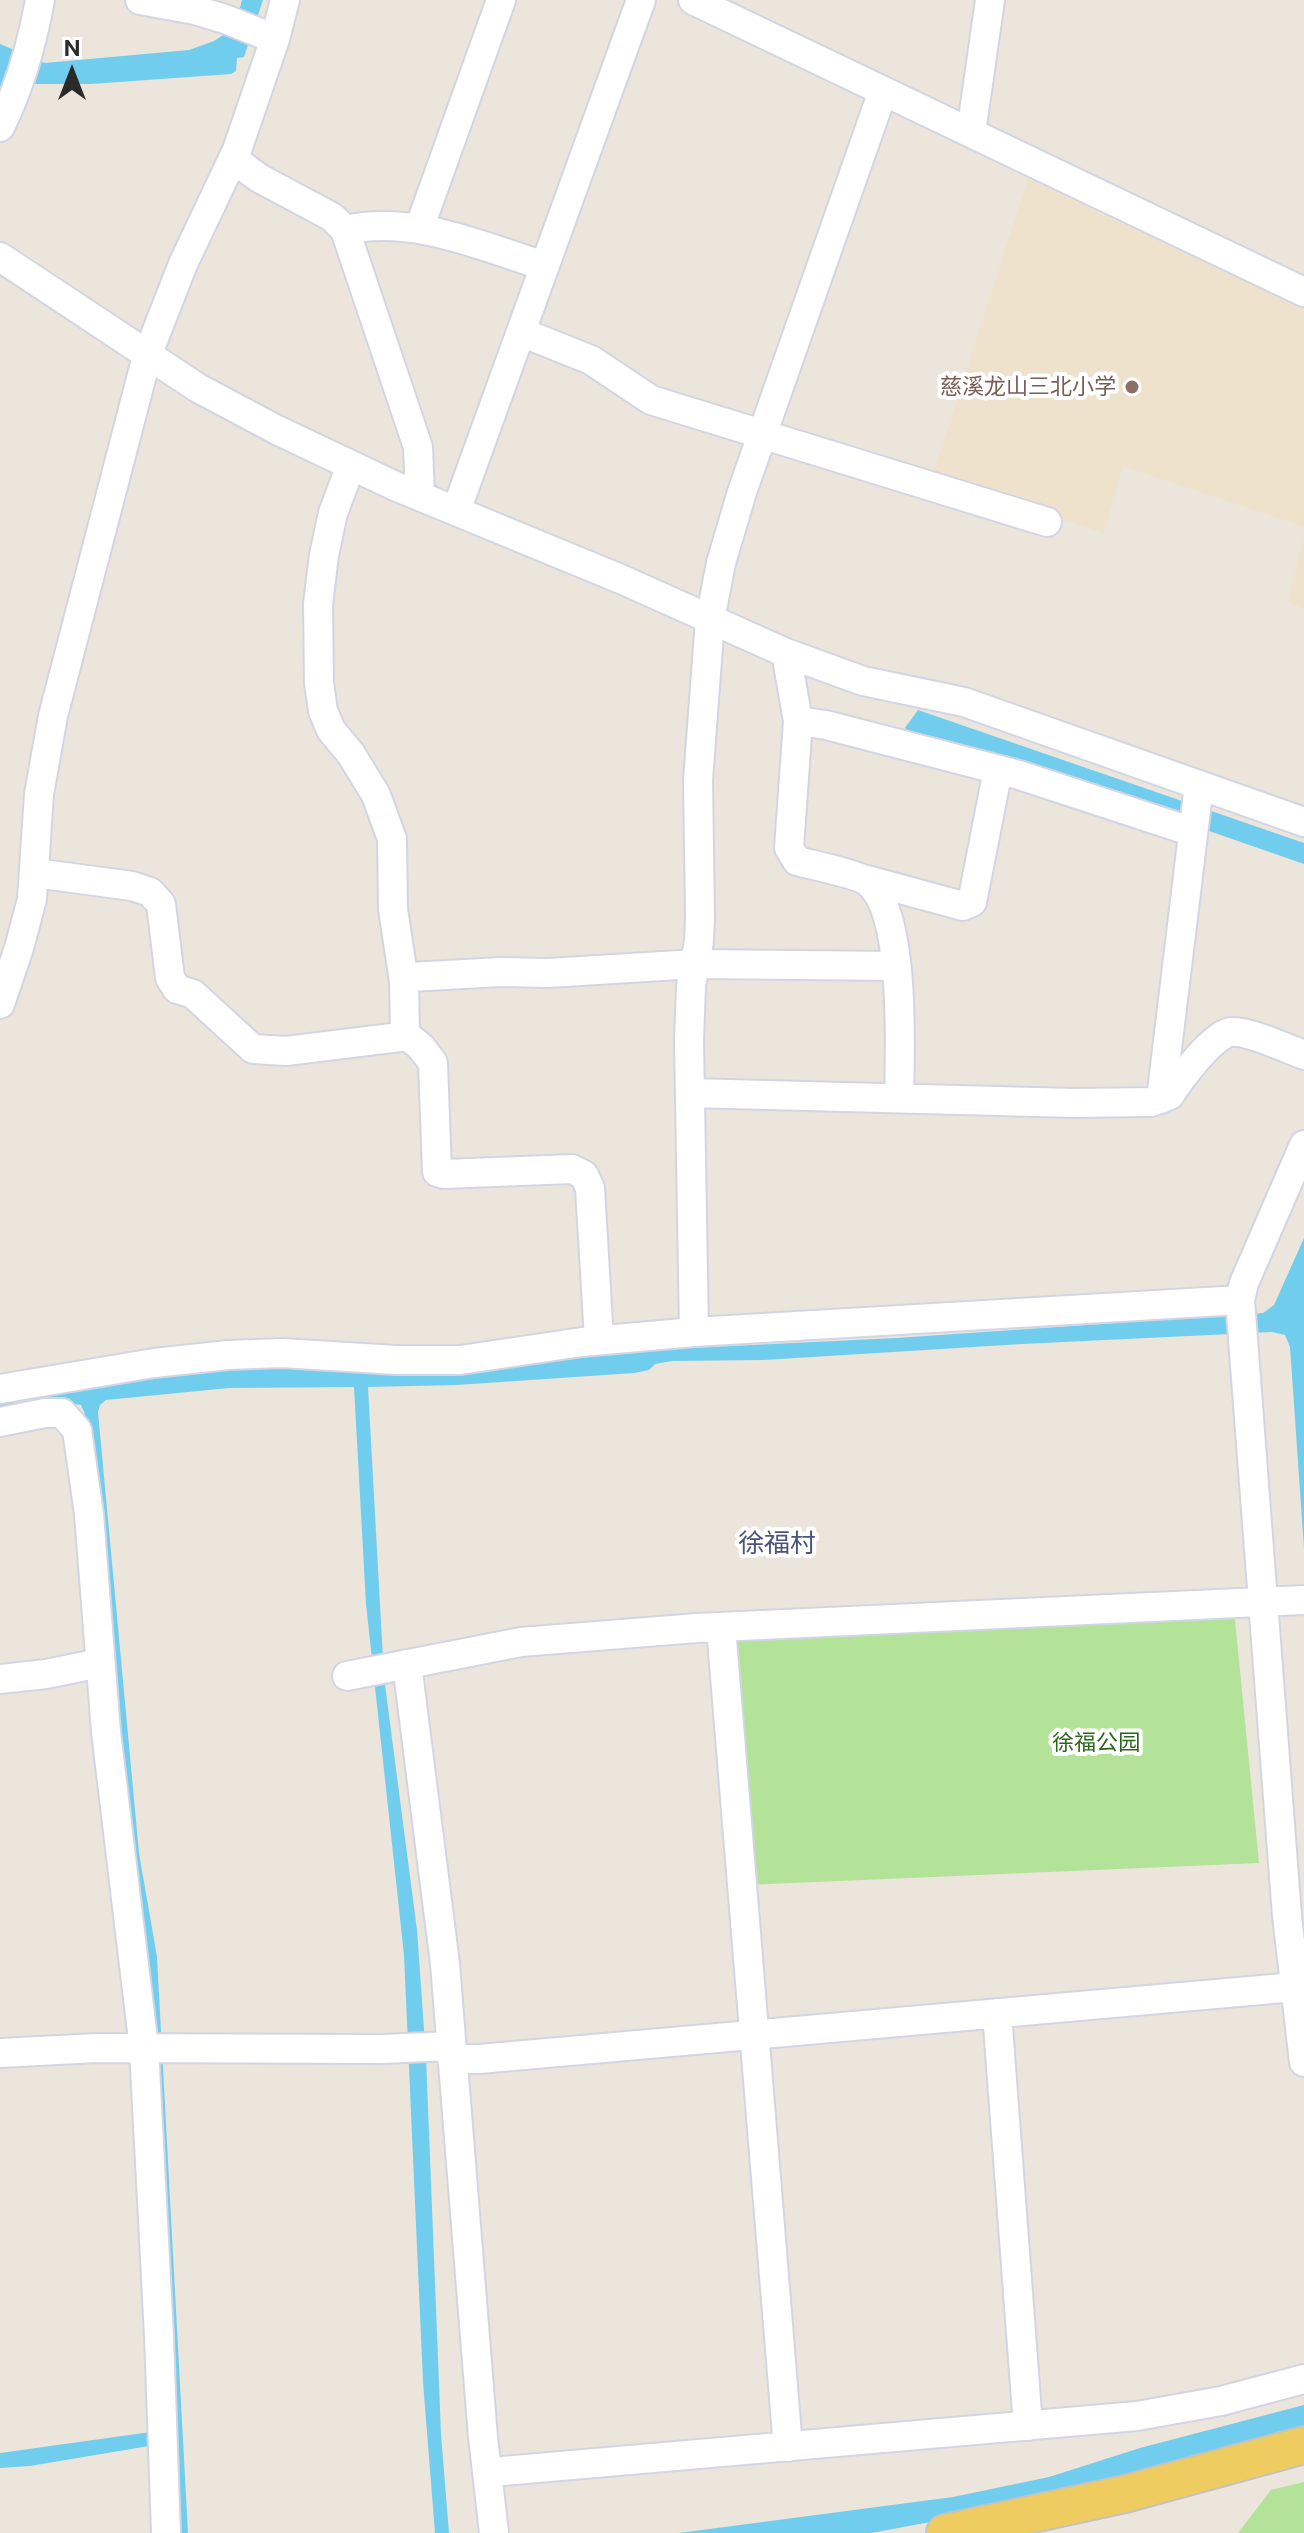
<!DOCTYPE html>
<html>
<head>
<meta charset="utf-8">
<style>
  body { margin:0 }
  #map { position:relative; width:1304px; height:2533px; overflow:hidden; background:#ece5dc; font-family:"Public Sans",sans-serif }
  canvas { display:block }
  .north { position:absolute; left:32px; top:32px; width:80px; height:80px; -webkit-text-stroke:6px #fff; paint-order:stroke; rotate:0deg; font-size:22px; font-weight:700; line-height:32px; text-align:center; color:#2a2a2a }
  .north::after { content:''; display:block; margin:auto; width:28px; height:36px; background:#2a2a2a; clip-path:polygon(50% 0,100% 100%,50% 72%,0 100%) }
</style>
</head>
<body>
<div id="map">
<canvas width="1304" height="2533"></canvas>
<div class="north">N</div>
</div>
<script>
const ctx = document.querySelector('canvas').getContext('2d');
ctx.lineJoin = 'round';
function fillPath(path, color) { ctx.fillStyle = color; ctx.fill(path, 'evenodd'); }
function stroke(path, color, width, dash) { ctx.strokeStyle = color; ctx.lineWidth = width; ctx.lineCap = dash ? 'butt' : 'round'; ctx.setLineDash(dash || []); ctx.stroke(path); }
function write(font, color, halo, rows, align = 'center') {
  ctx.font = font + ' "Public Sans","Noto Sans SC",sans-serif'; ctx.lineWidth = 8; ctx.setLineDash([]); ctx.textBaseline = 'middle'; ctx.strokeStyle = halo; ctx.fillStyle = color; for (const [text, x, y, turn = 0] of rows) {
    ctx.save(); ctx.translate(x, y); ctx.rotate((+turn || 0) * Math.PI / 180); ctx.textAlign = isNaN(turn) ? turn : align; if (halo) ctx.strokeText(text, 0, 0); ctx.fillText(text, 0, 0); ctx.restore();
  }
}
const education = new Path2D(`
  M1028,179L1304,309V527L1123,466L1104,533L933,474Z
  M1304,533V609L1288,602Z`);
const green = new Path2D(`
  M1234,1610L1259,1863L745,1885L725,1634Z
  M1304,2482V2533H1238L1271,2490Z`);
const water = new Path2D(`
  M242,0H263L244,57L237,58L236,71L231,74L91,84H26L0,111V44L45,63L189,50L214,41L228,32L239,11Z
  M918,710L1304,843V864L1117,799L909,733L905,728Z
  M1304,1238V1548L1290,1347L1285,1335L1272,1332L1022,1344L764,1360L672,1361L655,1364L649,1370L634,1373L457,1385L368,1387L384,1677L417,1930L426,2057L441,2434L449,2533H435L423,2382L404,1955L366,1604L354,1387L229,1388L106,1400L100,1405L98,1412L139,1853L157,1957L188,2533H180L161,2444L30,2466L0,2468V2453L158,2431L98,1536L85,1414L81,1405L62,1402L0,1414V1401L42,1392L216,1368L291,1365H504L670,1349L896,1338L1263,1313L1274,1305Z
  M1304,2405V2427L974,2514L871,2533H679L953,2497L1049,2477L1140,2448Z`);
const minor = new Path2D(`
  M140,0L195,10L225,19L275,39
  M693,0L1304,292
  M0,127C20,87 32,44 40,0
  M971,133L990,0
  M233,159L259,178L332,217L345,230L418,447L420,496
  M419,229L501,0
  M345,230C413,215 481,246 545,266
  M0,257L198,388L277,430L395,486L623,580L786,653L863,681L964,702L1304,822
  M521,332L591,360L651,400L1047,522
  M351,465L333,513L324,555L318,604L319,683L323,711L331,730L351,754L376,795L392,839L393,909L404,982
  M456,511L641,0
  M786,653L798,721L789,848L797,861C812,865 858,874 868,882C906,912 900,1052 899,1098
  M798,721L826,725L1019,775L1193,832
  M35,873L132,886L150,892L161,904L170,978L177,989L193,994L253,1049L286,1051L400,1037L405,1034L404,982L410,977L501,972L548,973L695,964L896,966
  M867,880L963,906L972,902L998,770
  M0,1004L19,948L32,899L39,794L53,716L147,356L183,264L237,150L275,39L285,0
  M405,1034L421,1047L433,1063L437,1172L444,1174L572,1169L584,1175L590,1188L599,1340
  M690,1093L1074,1103L1151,1102L1170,1095C1179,1080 1214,1033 1231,1032C1247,1030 1288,1049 1304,1055
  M1161,1099L1199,785
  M1304,1145L1244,1283L1240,1300L1287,1916L1304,2062
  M694,1332L689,1041L691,986L699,941L700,916L698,780L710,620L721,563L742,492L883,91
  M0,1389L154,1363L228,1355L282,1353L396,1360H460L582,1342L694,1332L1240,1300
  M0,1422L45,1413H62L77,1430L89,1514L106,1732L144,2048L159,2336L166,2533
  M721,1627L788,2447
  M407,1664L445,1964L483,2437L494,2533
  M347,1676L521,1642L697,1628L1304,1600
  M0,1679L46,1674L100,1663
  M997,2013L1028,2426
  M0,2053L97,2048L383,2049L451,2046
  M452,2059H479L1295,1987
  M503,2471L1137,2416L1221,2401L1304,2379`);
const major = new Path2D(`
  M945,2533L1125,2494L1304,2445`);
const markers = [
  [1132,387,8,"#8d6e63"]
];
const educationNames = [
  ["慈溪龙山三北小学",1116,387]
];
const parkNames = [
  ["徐福公园",1096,1743]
];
const quarterNames = [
  ["徐福村",777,1544]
];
fillPath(education, '#eee2cc');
fillPath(green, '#b3e299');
fillPath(water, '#71cded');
stroke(minor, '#d2d5e3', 32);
stroke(major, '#c3c3c3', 40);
stroke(minor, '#fff', 28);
stroke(major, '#efcc5f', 36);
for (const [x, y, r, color] of markers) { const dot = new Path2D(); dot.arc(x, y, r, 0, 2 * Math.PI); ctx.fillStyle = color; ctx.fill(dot); stroke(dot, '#fff', 3); }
write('22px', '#785e54', '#fff', educationNames, 'right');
write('22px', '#2b671b', '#fff', parkNames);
write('26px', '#4b547a', '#fff', quarterNames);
</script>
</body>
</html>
